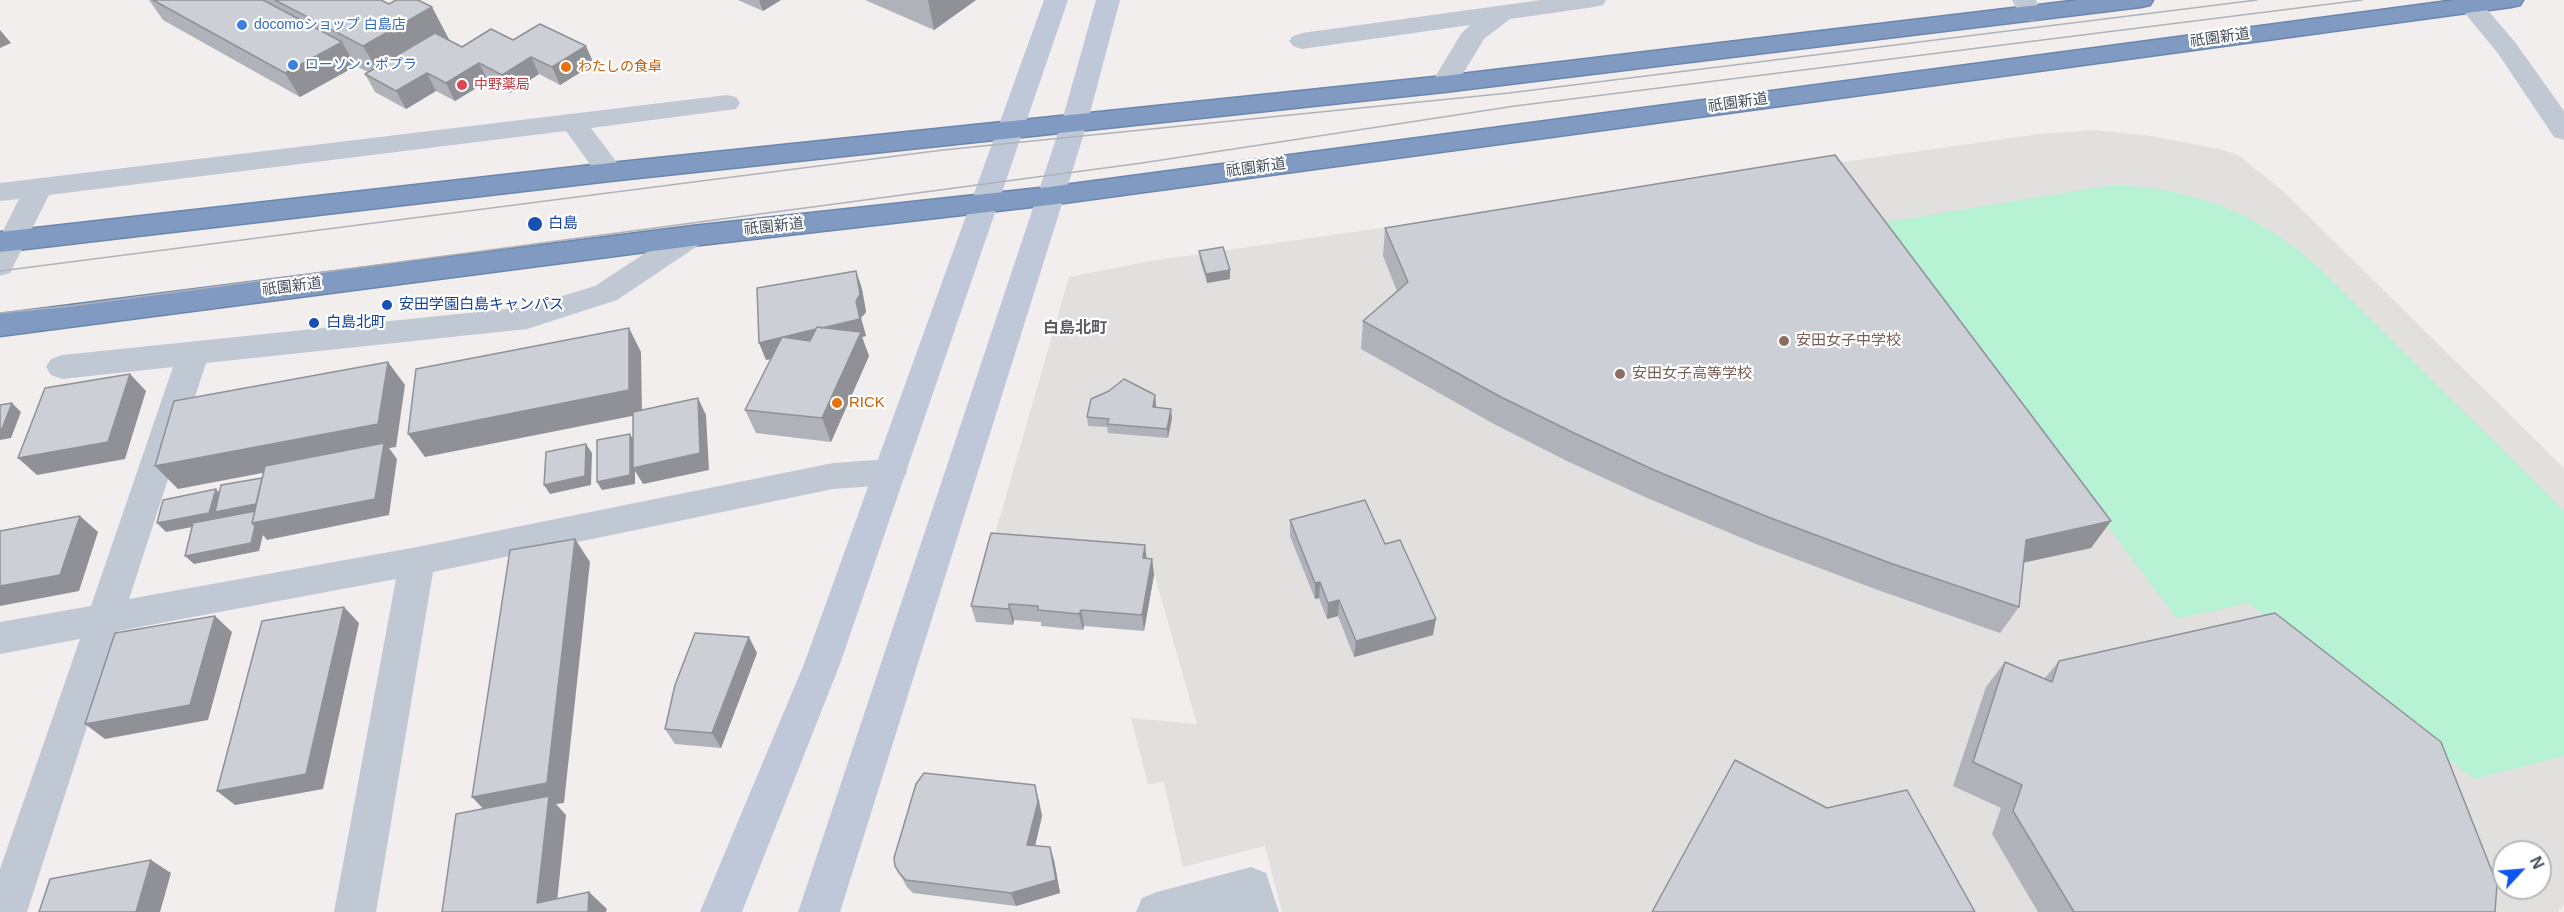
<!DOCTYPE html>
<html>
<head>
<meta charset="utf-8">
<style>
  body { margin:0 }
  #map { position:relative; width:2564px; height:912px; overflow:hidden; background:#f1eeed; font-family:Arial,sans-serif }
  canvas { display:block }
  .north { position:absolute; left:2492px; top:840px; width:60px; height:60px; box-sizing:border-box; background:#fff; border:2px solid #b4b9be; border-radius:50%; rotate:64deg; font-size:16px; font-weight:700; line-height:24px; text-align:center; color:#444f5d }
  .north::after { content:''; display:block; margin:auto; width:21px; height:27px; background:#0b57ed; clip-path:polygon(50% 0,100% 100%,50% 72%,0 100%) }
</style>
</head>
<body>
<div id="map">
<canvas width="2564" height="912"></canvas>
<div class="north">N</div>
</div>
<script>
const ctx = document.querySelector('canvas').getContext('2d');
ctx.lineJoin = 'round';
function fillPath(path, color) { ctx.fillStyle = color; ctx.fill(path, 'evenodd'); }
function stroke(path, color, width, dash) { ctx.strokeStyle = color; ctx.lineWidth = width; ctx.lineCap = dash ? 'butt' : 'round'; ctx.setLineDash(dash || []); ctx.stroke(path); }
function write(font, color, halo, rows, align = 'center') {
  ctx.font = font + ' Arial,"Noto Sans JP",sans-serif'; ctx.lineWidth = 4.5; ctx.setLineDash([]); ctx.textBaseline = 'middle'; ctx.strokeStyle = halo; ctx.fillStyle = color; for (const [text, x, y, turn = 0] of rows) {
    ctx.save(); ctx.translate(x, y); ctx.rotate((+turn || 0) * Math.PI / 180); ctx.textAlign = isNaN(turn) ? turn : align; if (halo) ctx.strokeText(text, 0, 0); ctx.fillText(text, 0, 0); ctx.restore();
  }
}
const education = new Path2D(`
  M2095,130L2151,136L2219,149L2238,155L2284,192L2564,468V904L2558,912H1282L1265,846L1183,867L1164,782L1148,784L1131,718L1197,724L1150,559L991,548L1069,277L1150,261L2039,134ZM2504,852H2540V888H2504Z`);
const green = new Path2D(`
  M2113,185C2194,188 2255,212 2316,265L2564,511V756L2474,779L2248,603L2177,619L1880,223Z`);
const street = new Path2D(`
  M1541,0H1606L1603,5L1594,7L1510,19L1484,39L1453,90L1444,92L1435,90L1431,84L1461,34L1470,25L1302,49L1293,46L1289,41L1293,36L1302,33Z
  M2012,0H2036L2043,14L2040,19L2031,21L2022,19Z
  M2461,0H2479L2515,42L2564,111V140L2554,137L2497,52L2458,5Z
  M727,95L736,97L740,103L736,109L591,128L624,172L620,178L610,181L600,178L566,131L49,195L10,273L0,276V237L19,199L0,201V183Z
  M692,226L702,229L706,236L702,243L617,300L527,329L206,363L129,599L417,547L833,463L890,459L902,463L907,472L902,481L890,485L833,489L433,572L376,912H334L396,579L118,631L27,912H0V869L80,639L0,654V622L91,606L173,367L62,379L51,375L46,367L51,359L62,355L526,307L595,286L682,229Z
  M1251,867L1266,873L1279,912H1136L1142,898L1157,892Z`);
const secondary = new Path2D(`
  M1044,0H1068L840,664L742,912H700L804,664Z
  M1096,0H1120L1087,124L840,912H798L1061,124Z`);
const highway = new Path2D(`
  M2080,0H2153L2150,5L2141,7L1444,92L610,181L0,252V232L610,163L1444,76Z
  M2456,0H2523L2520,5L2511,7L1049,205L692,246L0,336V314L692,226L1049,187Z`);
const tram = new Path2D(`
  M0,271L943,150L1509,93L2257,0
  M0,313L70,306L1142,163L1515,106L2362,0`);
const wall = new Path2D(`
  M149,0H381L450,41L462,47L513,40L594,64L560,85L539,74L510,93L488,81L455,101L436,91L406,109L375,92L365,74L368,72L356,66L300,97L163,20Z
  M738,0H781L763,11Z
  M865,0H976L934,30Z
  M1385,228L2111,521L2091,548L2023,563L2019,607L2000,633L1875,589L1756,544L1645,497L1567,461L1494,424L1361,349L1363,321L1397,291L1383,256Z
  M1199,251L1230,279L1207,283L1200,260Z
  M856,271L862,289L866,312L861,318L866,336L862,337L869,356L831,442L756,433L745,410L771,359L766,360Z
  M1155,395L1156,407L1172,418L1168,438L1108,433L1107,427L1088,426L1087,417Z
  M1290,520L1385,544L1433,635L1354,657L1338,616L1327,619L1319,598L1315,599L1290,536Z
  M1147,558L1152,559L1154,575L1144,631L1084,626L1083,630L1041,626V622L1014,620L1013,625L976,622L971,606Z
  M757,653L721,748L675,744L665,729Z
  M2059,661L2495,912H2038L1992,834L2001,808L1953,786L1986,687L2005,662L2044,679Z
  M1039,799L1042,816L1035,846L1054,860L1060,893L1016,906L913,893L907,887L895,866Z`);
const shadedWall = new Path2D(`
  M759,0H781L763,11Z
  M928,0H976L934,30Z
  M432,7L450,41L383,80L363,46Z
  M0,30L11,43L0,48Z
  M342,42L356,66L300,97L285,73Z
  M586,46L594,64L560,85L552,67Z
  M531,57L539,74L510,93L502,75Z
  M479,63L488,81L455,101L446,83Z
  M427,73L436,91L406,109L396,91Z
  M1230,270V279L1207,283L1206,274Z
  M856,271L862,289L866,312L861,318L866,336L862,337L869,356L831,442L822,418L858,338L766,360L759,343L856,301Z
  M629,328L641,352L642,414L425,457L408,434Z
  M388,362L405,385L396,447L389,448L397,459L389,515L267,540L263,535L259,551L194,564L185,556L224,521L219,517L218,522L166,532L157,523L216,489L224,498L383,450L178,489L155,466Z
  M130,374L146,391L125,459L37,475L18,458Z
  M1155,395L1156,404L1154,416L1153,407Z
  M698,398L706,415L709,470L643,484L635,471V484L602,490L597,482L630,434L635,443Z
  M12,403L21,412L11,438L0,440V429Z
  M1171,409L1172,418L1168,438L1167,429Z
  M586,444L592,453L591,485L550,494L544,485Z
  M80,516L98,532L79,591L0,606V586Z
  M2111,521L2091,548L2007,566L2026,540Z
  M575,539L590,562L564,803L556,804L566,815L556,912L537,903L491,817L472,797Z
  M1145,545L1147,561L1143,558Z
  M1152,559L1154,575L1144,631L1142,615Z
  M1320,582L1319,598L1315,599V583Z
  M1339,600L1338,616L1327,619L1328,603Z
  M1009,604L1014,620L1013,625L1009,609Z
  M344,607L359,623L323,789L235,805L217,791Z
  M1081,610L1084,626L1083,630L1079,614Z
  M215,616L232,632L208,720L105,739L85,724Z
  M1436,619L1433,635L1354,657L1356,641Z
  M749,637L757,653L721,748L712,733Z
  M1035,785L1042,816L1032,859L1027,845Z
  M1050,847L1054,860L1060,893L1016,906L1011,893Z
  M151,860L171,873L160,912H136Z
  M589,892L607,909L606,912H588Z`);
const building = new Path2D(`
  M153,0H263L342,42L285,73Z
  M275,0H381L389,4L396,0H418L432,7L363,46Z
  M540,24L586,46L552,67L531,57L502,75L479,63L446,83L427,73L396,91L365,74L435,33L462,47L491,29L513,40Z
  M1835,155L2111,521L2026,540L2019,607L1890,563L1768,517L1654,470L1574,433L1499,396L1363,321L1408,282L1385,228Z
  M1223,247L1230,270L1206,274L1199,251Z
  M856,271L860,294L856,301L860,319L822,328L817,327L816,329L759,343L757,288Z
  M817,327L861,332L822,418L745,410L782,337L810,341Z
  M629,328V390L408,434L416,369Z
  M388,362L378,424L155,466L174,401Z
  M130,374L108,442L18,458L45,388Z
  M1124,379L1155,395L1153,407L1171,409L1167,429L1107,424L1109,419L1087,417L1091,399L1109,391Z
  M698,398L700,453L633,468V412Z
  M12,403L2,429H0V405Z
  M630,434V475L597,482V440Z
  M384,443L375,499L252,523L265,466Z
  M586,444L585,476L544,485L546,452Z
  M262,478L256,504L215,512L221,485Z
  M216,489L209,513L157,523L163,500Z
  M1365,500L1385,544L1400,540L1436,619L1356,641L1339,600L1328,603L1320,582L1315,583L1290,520Z
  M255,511L252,523L255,526L251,543L185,556L193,523Z
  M80,516L60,575L0,586V531Z
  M991,533L1145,545L1143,558L1152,559L1142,615L1081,610L1079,614L1038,610V606L1009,604V609L971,606Z
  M575,539L547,783L472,797L510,550Z
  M344,607L306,774L217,791L262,621Z
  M2275,613L2441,742L2497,884L2495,912H2074L2013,811L2022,785L1973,762L2005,662L2052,682L2059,661Z
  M215,616L190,705L85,724L115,633Z
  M695,633L749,637L712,733L665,729L675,685Z
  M1735,760L1827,808L1907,790L1975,912H1652Z
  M924,773L1035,785L1038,802L1027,845L1050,847L1056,880L1011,893L906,880L900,874L895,866L894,858L916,784Z
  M549,796L537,903L589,892L588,912H442L456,814Z
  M151,860L136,912H39L50,879Z`);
const markers = [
  [242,25,6,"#3f7fe0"],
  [293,65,6,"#3f7fe0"],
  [566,67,6,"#e8710a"],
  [462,85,6,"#e0444e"],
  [535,224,8,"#1a4fb4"],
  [387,305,6,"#1a4fb4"],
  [314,323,6,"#1a4fb4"],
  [1784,341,6,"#8d6e63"],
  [1620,374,6,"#8d6e63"],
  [837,403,6,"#e8710a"]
];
const farShopnames = [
  ["docomoショップ 白島店",254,25],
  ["ローソン・ポプラ",305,65]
];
const farFoodnames = [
  ["わたしの食卓",578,67]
];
const farHealthnames = [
  ["中野薬局",474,85]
];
const streetNames = [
  ["祇園新道",2220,38,-8],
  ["祇園新道",1738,103,-8],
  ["祇園新道",1256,168,-8],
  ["祇園新道",774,227,-6],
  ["祇園新道",292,287,-7]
];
const transitNames = [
  ["白島",548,224],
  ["安田学園白島キャンパス",399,305],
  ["白島北町",326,323]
];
const educationNames = [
  ["安田女子中学校",1796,341],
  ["安田女子高等学校",1632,374]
];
const foodNames = [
  ["RICK",849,403]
];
const neighbourhoodNames = [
  ["白島北町",1075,329]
];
fillPath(education, '#e2dfdf');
fillPath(green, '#b8f2d4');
stroke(highway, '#6c85ad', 3);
fillPath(street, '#c0c8d4');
fillPath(secondary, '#bfc8d8');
fillPath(highway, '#819ac1');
stroke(tram, '#afb2b9', 1.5);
fillPath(wall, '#afb2b8');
fillPath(shadedWall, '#8f9196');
fillPath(building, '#cccfd6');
stroke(building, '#8f9196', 1.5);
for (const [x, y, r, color] of markers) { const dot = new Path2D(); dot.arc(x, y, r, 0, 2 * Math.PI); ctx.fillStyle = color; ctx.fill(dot); stroke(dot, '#fff', 2); }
write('14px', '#366cbe', '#fff', farShopnames, 'left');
write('14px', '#c56008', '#fff', farFoodnames, 'left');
write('14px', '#be3a42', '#fff', farHealthnames, 'left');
write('15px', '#444f5d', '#fff', streetNames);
write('15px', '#164399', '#fff', transitNames, 'left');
write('15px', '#785e54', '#fff', educationNames, 'left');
write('15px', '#c56008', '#fff', foodNames, 'left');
write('bold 16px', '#5a5d63', '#fff', neighbourhoodNames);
</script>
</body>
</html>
